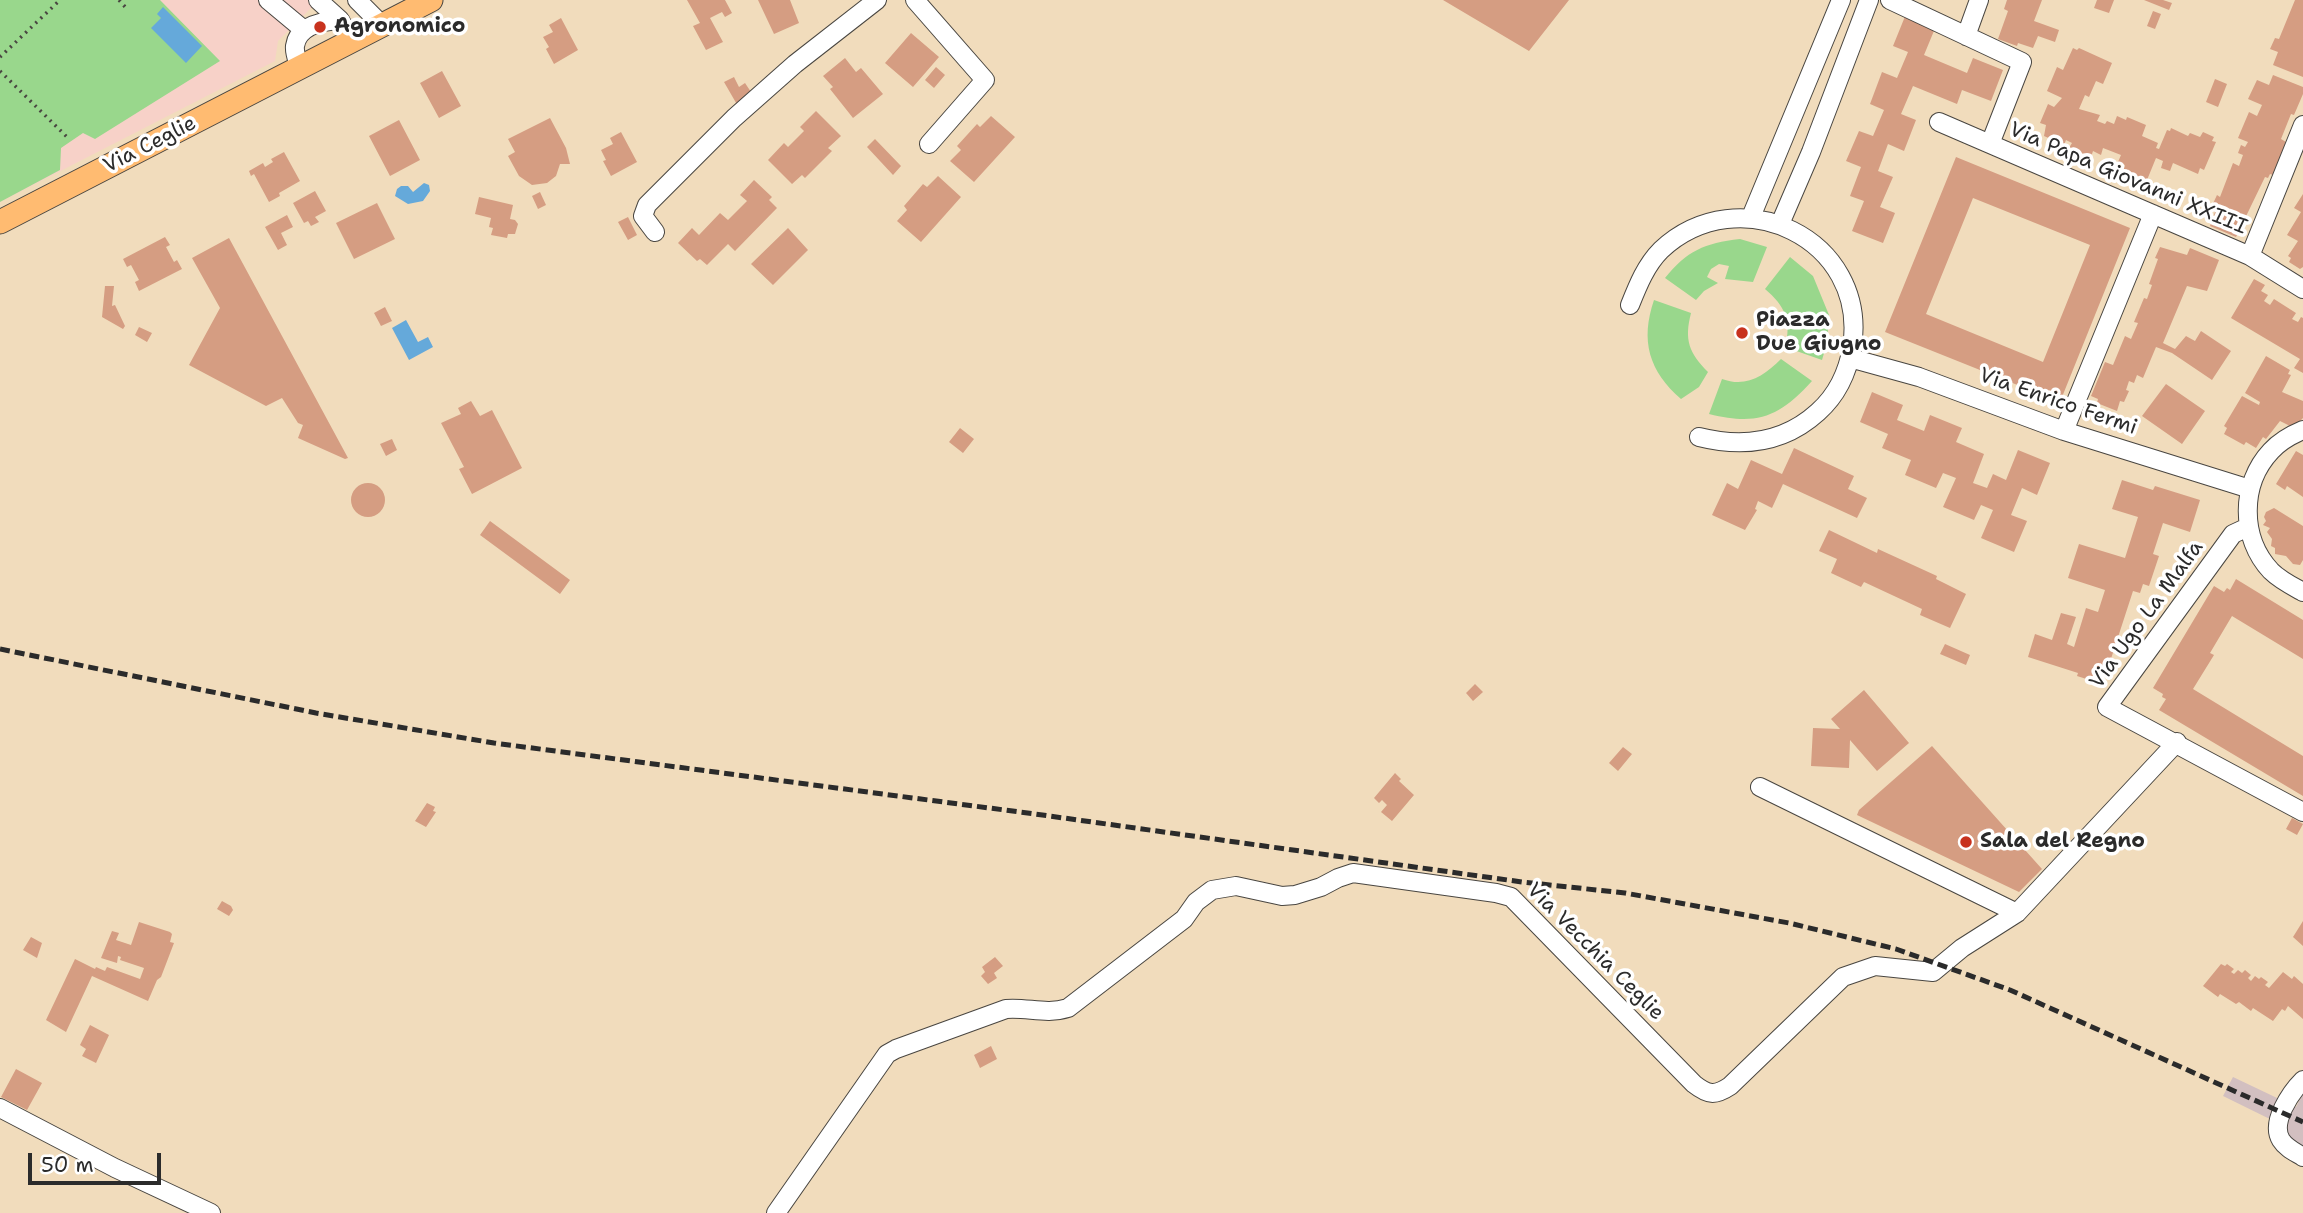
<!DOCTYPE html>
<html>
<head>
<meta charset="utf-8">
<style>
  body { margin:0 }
  #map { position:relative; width:2303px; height:1213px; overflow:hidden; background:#f1dcbc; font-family:"Shantell Sans",sans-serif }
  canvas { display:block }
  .scale { position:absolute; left:28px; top:1153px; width:133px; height:32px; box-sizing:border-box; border:4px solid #2b2b2b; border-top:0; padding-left:9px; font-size:21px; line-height:24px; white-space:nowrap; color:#2b2b2b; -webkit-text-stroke:5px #fff; paint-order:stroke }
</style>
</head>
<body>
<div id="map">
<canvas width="2303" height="1213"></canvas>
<div class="scale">50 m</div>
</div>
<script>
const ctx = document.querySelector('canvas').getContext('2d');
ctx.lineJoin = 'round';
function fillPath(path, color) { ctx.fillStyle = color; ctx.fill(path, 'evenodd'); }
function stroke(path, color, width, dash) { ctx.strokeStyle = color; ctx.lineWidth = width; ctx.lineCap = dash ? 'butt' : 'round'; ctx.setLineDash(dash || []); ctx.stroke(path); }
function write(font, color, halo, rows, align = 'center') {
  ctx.font = font + ' "Shantell Sans",sans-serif'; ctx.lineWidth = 7; ctx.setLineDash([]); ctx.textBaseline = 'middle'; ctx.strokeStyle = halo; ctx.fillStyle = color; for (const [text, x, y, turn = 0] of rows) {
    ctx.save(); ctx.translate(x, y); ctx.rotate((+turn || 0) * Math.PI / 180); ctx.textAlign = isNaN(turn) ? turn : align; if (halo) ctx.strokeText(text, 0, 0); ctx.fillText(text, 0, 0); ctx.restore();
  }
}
const built = new Path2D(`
  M0,0H319L278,41L275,61L0,202Z`);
const industrial = new Path2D(`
  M2233,1077L2296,1107L2303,1093V1150L2287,1139L2284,1126L2223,1096Z`);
const green = new Path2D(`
  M0,0H160L220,61L95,139L83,133L61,148L60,170L0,202Z
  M1740,239L1767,247L1753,282L1725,279L1729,266L1719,264L1711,269L1707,277L1718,283L1704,291L1696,300L1665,278C1687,251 1704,243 1740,239Z
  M1790,257L1813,276L1829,315L1827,343L1822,360L1785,347C1792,321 1785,306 1765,289Z
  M1654,300L1691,313C1684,340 1689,353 1708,372L1699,387L1681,399C1649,371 1640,341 1654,300Z
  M1781,359L1812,381C1779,417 1758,426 1709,414L1722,379C1746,388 1764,376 1781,359Z`);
const water = new Path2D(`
  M163,7L202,46L186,63L151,28L161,18L157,14Z
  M424,183L429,185L430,191L423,201L408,204L395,196L397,189L401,186H408L413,192Z
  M406,320L418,342L428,337L433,347L409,360L392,328Z`);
const building = new Path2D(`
  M687,0H725L732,13L725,17L722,12L710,18L723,42L706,50L693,26L700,23Z
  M758,0H790L799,23L774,34Z
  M1443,0H1569L1529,51Z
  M2007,0H2042L2034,21L2059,30L2055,42L2038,36L2033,48L2018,43L2017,46L1998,39L2008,11L2004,9Z
  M2097,0H2114L2109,13L2094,8Z
  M2144,0H2163L2172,3L2169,10Z
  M2295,0H2303V77L2273,65L2278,52L2270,49L2275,38L2279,39Z
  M2153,11L2161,14L2155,29L2147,26Z
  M1906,14L1936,26L1924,55L1967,73L1973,58L2003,70L1991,101L1962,90L1957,104L1913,86L1901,114L1916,120L1904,151L1888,144L1878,171L1893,177L1880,207L1895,213L1883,243L1852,231L1864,201L1850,196L1861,167L1846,161L1859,131L1873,136L1884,110L1870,104L1882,72L1897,78L1908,52L1893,46Z
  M561,18L578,50L554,64L546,49L549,47L543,37L553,32L549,25Z
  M911,33L939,57L913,87L885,63Z
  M2073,48L2077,50L2079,48L2112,63L2103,84L2096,81L2089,97L2085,95L2079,109L2100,115L2097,121L2105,124L2107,121L2114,124L2117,116L2126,120L2127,117L2146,125L2142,136L2158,143L2156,148L2159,149L2167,130L2170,131L2171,128L2188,136L2190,133L2200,137L2203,132L2214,137L2212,141L2216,142L2204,170L2200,168L2198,174L2173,163L2170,171L2161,168L2163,161L2156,158L2147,180L2123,170L2125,165L2118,162L2121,155L2103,148L2101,155L2093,151L2091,157L2069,148L2072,143L2066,140L2064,145L2044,136L2046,125L2040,123L2048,104L2054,107L2062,98L2047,91L2057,67L2063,70Z
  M845,58L856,72L861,68L883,94L853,118L830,89L833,87L823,76Z
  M936,67L945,75L934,88L925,80Z
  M442,71L461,106L439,118L420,83Z
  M2273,75L2303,87V94L2294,115L2291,114L2281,139L2286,142L2273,175L2270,174L2268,178L2265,177L2236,237L2210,226L2215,212L2210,210L2217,195L2220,197L2233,163L2239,166L2243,155L2238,153L2241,145L2245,147L2248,142L2238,138L2249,112L2257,116L2262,105L2248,99L2257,80L2269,85Z
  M734,77L739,87L745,83L753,95L739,108L724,82Z
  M2215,79L2227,84L2218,107L2206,102Z
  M816,111L841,136L828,148L832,151L805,178L802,175L792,184L768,160L784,143L788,147L804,131L800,127Z
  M991,116L1015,137L974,182L950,161L961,150L957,146L977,124L980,127Z
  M550,118L566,148L570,164H560L556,176L547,183L532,185L519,176L508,156L515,152L508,139Z
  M399,120L420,160L390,176L369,136Z
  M621,132L637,162L611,176L603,161L606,160L601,150L613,144L610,138Z
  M875,139L901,166L893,175L867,147Z
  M284,152L300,181L279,193L280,196L269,202L254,174L251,176L249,171L263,163L265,167L273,162L271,159Z
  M1956,157L2130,228L2060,402L1885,332ZM1973,198L2090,245L2043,362L1926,314Z
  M938,176L961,197L921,242L897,221L907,210L904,206L923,184L927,187Z
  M754,180L772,197L769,200L777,208L735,251L728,244L707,265L700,259L697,261L678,243L692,228L699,235L720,213L728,220L747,201L740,195Z
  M315,191L326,211L315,217L319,222L311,226L308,221L304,223L293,203Z
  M540,192L546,205L538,209L532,196Z
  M2303,194V267L2300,269L2289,262L2291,258L2288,256L2298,241L2287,235L2301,212L2294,208Z
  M479,197L513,205L510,219L515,220L518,224L515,234H508L507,238L491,235L493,228L489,227L491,218L475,214Z
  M377,203L395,239L354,259L336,223Z
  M287,215L293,227L281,233L287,245L278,250L265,227Z
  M628,217L637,235L628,240L618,222Z
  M788,228L808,250L773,285L751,264Z
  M165,237L170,245L166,247L174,262L177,260L182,269L139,291L135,282L139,280L131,265L127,267L123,259Z
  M229,238L348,458L345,459L298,438L303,425L298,423L282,398L266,406L189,365L220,308L192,258Z
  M2160,247L2187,255L2190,248L2219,260L2207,291L2187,286L2163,343L2175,349L2186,336L2195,341L2201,331L2231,351L2212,380L2172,353L2156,347L2143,378L2137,375L2134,383L2129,381L2126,390L2129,391L2124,402L2120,401L2117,411L2097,403L2098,399L2091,396L2105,362L2113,365L2125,336L2131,339L2138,323L2134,322L2144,298L2147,299L2152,285L2149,284L2158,259L2155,258Z
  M2254,279L2265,285L2261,291L2268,295L2264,301L2270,305L2274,299L2296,313L2292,319L2298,322L2301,317L2303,318V373L2294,368L2300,359L2231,318Z
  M105,286H114L112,306L115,305L125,326L123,329L102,317Z
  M385,307L392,321L381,326L374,313Z
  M139,327L152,333L147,342L135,335Z
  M2266,356L2290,370L2288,374L2291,375L2282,392L2303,401V418L2297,424L2290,426L2280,421L2266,439L2263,437L2256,448L2246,442L2244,445L2224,434L2227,428L2224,426L2242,396L2259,405L2260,402L2245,393Z
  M2166,384L2205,411L2182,444L2142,416Z
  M1872,392L1903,405L1897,420L1924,431L1930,415L1962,428L1956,442L1984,454L1973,483L1987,488L1993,474L2006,480L2018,450L2050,463L2037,495L2022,488L2011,515L2027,521L2014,552L1981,538L1993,510L1981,505L1974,520L1943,507L1956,478L1943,473L1936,488L1905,475L1911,460L1882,448L1888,434L1860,422Z
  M471,401L480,416L492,410L522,468L472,494L459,469L464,467L441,423L461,414L458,408Z
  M960,428L974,439L963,453L949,442Z
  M392,439L397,450L386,456L380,444Z
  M1794,448L1854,476L1848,489L1867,498L1857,518L1783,484L1772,508L1758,501L1755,509L1757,510L1745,530L1712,515L1727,483L1738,489L1751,460L1782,474Z
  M2296,451L2303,455V497L2287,486L2285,490L2276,484Z
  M2122,480L2153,490L2155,486L2200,500L2190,532L2163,523L2153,554L2159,556L2149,586L2143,584L2140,593L2133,591L2108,668L2104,666L2099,683L2077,676L2078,673L2028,657L2035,634L2052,640L2061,613L2076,617L2067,644L2074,647L2086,608L2098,612L2105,590L2068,578L2079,544L2125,558L2138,517L2112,509Z
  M351 500a17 17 0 1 1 34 0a17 17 0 1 1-34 0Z
  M2274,508L2303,526V560L2300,565L2293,564L2286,556L2275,554V548L2271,546L2272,539L2267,532L2270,528L2263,525L2266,521L2264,517L2266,512Z
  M490,521L570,580L560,594L480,535Z
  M1829,530L1877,553L1878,549L1937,576L1936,579L1966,594L1950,628L1920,615L1922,609L1864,582L1861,587L1831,573L1837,559L1819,551Z
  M2236,579L2303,620V659L2232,616L2210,653L2214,655L2193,689L2303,756V796L2159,710L2166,699L2162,697L2163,694L2153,688L2214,586L2224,592L2227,588L2230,590Z
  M1945,644L1970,655L1966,665L1940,654Z
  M1475,684L1483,692L1473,701L1466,693Z
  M1864,690L1909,743L1877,771L1850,740L1849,768L1811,766L1813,728L1840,729L1831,719Z
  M1932,746L2042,869L2019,892L1857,815L1859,810Z
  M1623,747L1632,754L1618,771L1609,763Z
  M1395,773L1401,779L1399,781L1414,795L1392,821L1381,812L1387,805L1382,800L1379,803L1374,798Z
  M427,803L435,807L433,811L436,812L426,827L415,821Z
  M2292,818L2303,824L2297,835L2286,829Z
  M222,901L231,906L233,910L229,916L217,909Z
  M2303,921V946L2293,937Z
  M139,922L170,932L172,934L170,942L174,943L161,977L157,980L148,1001L92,976L66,1032L46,1020L75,959L95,969L96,967L105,971L107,967L140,979L144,968L120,960L121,957L118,956L117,963L101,958L112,931L119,933L116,940L131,945Z
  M31,937L42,943L37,958L23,950Z
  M995,957L1003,966L994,973L997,978L988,984L981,976L985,972L982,967Z
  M2221,964L2225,966L2227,964L2234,969L2231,972L2234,974L2238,970L2242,973L2245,970L2251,975L2248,978L2251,981L2255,976L2259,979L2261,977L2268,982L2265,985L2269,988L2283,972L2292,979L2294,976L2303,984V1019L2288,1006L2285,1011L2282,1009L2273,1021L2253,1008L2251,1011L2239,1002L2236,1004L2220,994L2218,997L2203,986Z
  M90,1025L109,1035L96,1063L82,1056L86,1049L80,1045Z
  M991,1046L997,1059L980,1068L974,1055Z
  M16,1069L42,1083L27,1110L1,1097Z`);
const path = new Path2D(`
  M119,0L127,9
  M0,57L60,0
  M0,71L69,139`);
const minor = new Path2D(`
  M268,0L304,30
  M318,0L340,20
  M357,0L383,26
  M915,0L985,80L929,144
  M1890,0L2022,62L1990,144L2250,256L2303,289
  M1966,36L1979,0
  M300,69C298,62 294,53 295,46C298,25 323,21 340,20L352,42
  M1939,122L1990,144
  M1751,217L1841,0
  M1780,224L1811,152L1869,0
  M655,232L643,216L647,205L734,118L795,64L877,0
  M2250,256L2303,125
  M1630,305C1638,285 1646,265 1661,250C1739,177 1869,239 1852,347C1848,371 1837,395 1818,412C1784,443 1743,448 1699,437
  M1850,358L1919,377L2064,431L2250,489
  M2303,430C2291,435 2280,441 2271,451C2240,484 2240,538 2271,571C2280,580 2292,586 2303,592
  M2064,431L2153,214
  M2248,527L2233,534L2107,707L2303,812
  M1760,787L2017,913
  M2303,1080C2291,1092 2270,1122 2281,1140C2286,1148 2295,1152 2303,1157
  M0,1108L115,1168L211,1213
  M776,1213L887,1054L896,1049L1006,1009C1028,1007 1046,1015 1068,1008L1184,919L1196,902L1212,890L1236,886L1282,896L1295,895L1321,887L1338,878L1353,873L1496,893L1511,897L1694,1084C1708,1095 1715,1096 1730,1086L1843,977L1875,966L1933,972L1962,948L2017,913L2177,742`);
const major = new Path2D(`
  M0,222L431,0`);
const rail = new Path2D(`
  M0,649L316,713L494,743L1035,814L1522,882L1625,893L1789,923L1896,949L2010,990L2303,1122`);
const markers = [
  [320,27,7,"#c8321e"],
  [1742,333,7,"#c8321e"],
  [1966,842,7,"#c8321e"]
];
const poiNames = [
  ["Agronomico",334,27],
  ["Piazza",1756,321],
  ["Due Giugno",1756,345],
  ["Sala del Regno",1980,842]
];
const streetNames = [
  ["Via Ceglie",150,145,-27],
  ["Via Papa Giovanni XXIII",2128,179,23],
  ["Via Enrico Fermi",2058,402,19],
  ["Via Ugo La Malfa",2147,615,-54],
  ["Via Vecchia Ceglie",1595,952,45]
];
fillPath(built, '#f7d1c8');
fillPath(industrial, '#d2bfc0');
fillPath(green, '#99d78c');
fillPath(water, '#65a9da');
fillPath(building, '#d59d82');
stroke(minor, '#494641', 20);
stroke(major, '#494641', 25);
stroke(path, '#494641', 3.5, [2, 5]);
stroke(minor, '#fff', 18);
stroke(major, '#ffbb71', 23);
stroke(rail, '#2b2b2b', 5, [10, 5]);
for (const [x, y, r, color] of markers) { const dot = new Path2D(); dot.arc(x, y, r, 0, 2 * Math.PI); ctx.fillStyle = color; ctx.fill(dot); stroke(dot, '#fff', 2.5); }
write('bold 21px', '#2b2b2b', '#fff', poiNames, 'left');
write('21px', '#2b2b2b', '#fff', streetNames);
</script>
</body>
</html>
